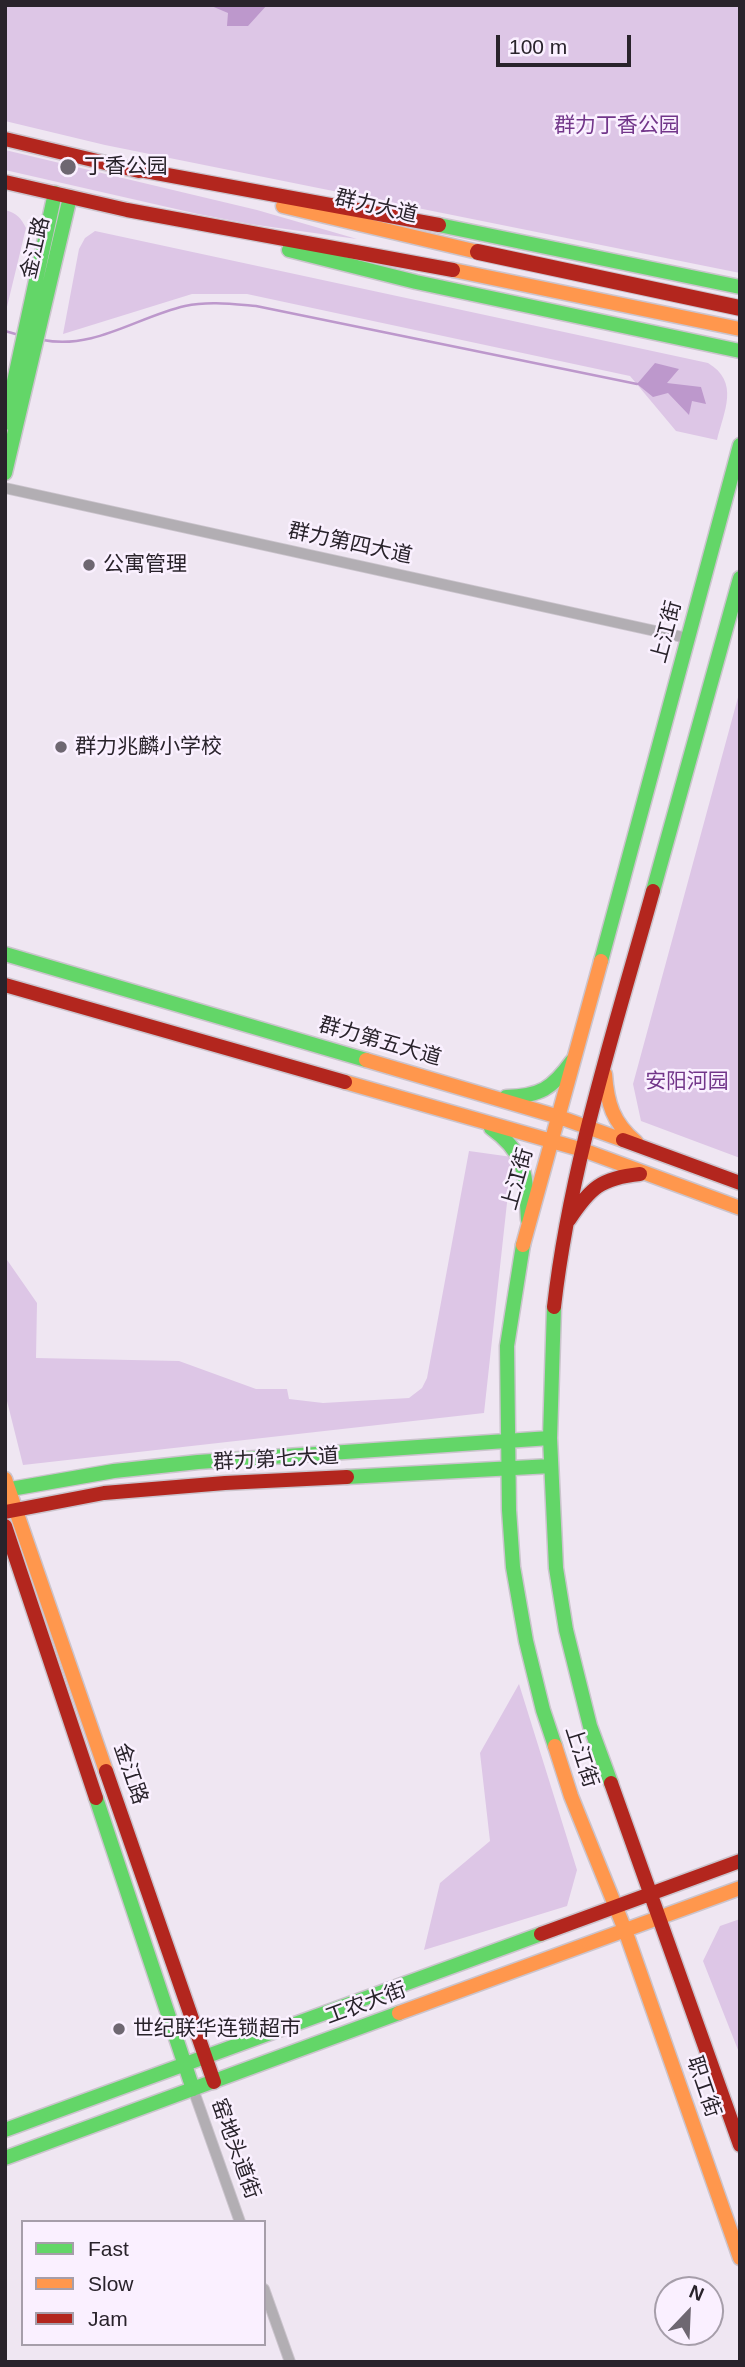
<!DOCTYPE html>
<html>
<head>
<meta charset="utf-8">
<style>
  body { margin:0 }
  #map { position:relative; width:745px; height:2367px; overflow:hidden; background:#efe6f2; font-family:Arial,sans-serif }
  canvas { display:block }
  .frame { position:absolute; inset:0; border:7px solid #29232b; pointer-events:none }
  .legend { position:absolute; left:21px; top:2220px; width:245px; height:126px; box-sizing:border-box; background:#faf0ff; border:2px solid #a69eaa; margin:0; padding:9px 12px; list-style:none; font-size:21px; color:#29232b }
  .legend li { display:flex; align-items:center; gap:14px; height:35px }
  .legend b { width:35px; border:2px solid #a69eaa }
  .north { position:absolute; left:654px; top:2276px; width:70px; height:70px; box-sizing:border-box; background:#faf0ff; border:2px solid #a69eaa; border-radius:50%; rotate:23deg; font-size:19px; font-weight:700; line-height:28px; text-align:center; color:#29232b }
  .north::after { content:''; display:block; margin:auto; width:24px; height:32px; background:#6e6771; clip-path:polygon(50% 0,100% 100%,50% 72%,0 100%) }
  .scale { position:absolute; left:496px; top:35px; width:135px; height:32px; box-sizing:border-box; border:4px solid #29232b; border-top:0; padding-left:9px; font-size:21px; line-height:24px; white-space:nowrap; color:#29232b; -webkit-text-stroke:5px #faf0ff; paint-order:stroke }
</style>
</head>
<body>
<div id="map">
<canvas width="745" height="2367"></canvas>
<div class="frame"></div>
<ul class="legend">
<li><b style="height:9px;background:#63d668"></b>Fast</li>
<li><b style="height:9px;background:#ff974d"></b>Slow</li>
<li><b style="height:9px;background:#b3261e"></b>Jam</li>
</ul>
<div class="north">N</div>
<div class="scale">100 m</div>
</div>
<script>
const ctx = document.querySelector('canvas').getContext('2d');
ctx.lineJoin = 'round';
function fillPath(path, color) { ctx.fillStyle = color; ctx.fill(path, 'evenodd'); }
function stroke(path, color, width, dash) { ctx.strokeStyle = color; ctx.lineWidth = width; ctx.lineCap = dash ? 'butt' : 'round'; ctx.setLineDash(dash || []); ctx.stroke(path); }
function write(font, color, halo, rows, align = 'center') {
  ctx.font = font + ' Arial,"Noto Sans SC",sans-serif'; ctx.lineWidth = 5; ctx.setLineDash([]); ctx.textBaseline = 'middle'; ctx.strokeStyle = halo; ctx.fillStyle = color; for (const [text, x, y, turn = 0] of rows) {
    ctx.save(); ctx.translate(x, y); ctx.rotate((+turn || 0) * Math.PI / 180); ctx.textAlign = isNaN(turn) ? turn : align; if (halo) ctx.strokeText(text, 0, 0); ctx.fillText(text, 0, 0); ctx.restore();
  }
}
const green = new Path2D(`
  M5,5H740V273L105,145L5,121Z
  M5,150L257,210L357,239L250,224L198,214L5,170Z
  M5,210C17,213 21,218 26,228L5,315Z
  M95,231L708,363C740,382 724,411 717,440L676,431L630,376L247,294H192L63,334L79,249L85,238Z
  M740,690V1158L641,1121L633,1084Z
  M469,1151L512,1157L484,1413L23,1465L5,1393V1257L37,1303L36,1358L179,1361L256,1389H287L289,1399L323,1403L409,1398L422,1388L427,1378Z
  M519,1684L577,1870L567,1906L424,1950L440,1883L490,1841L480,1753Z
  M740,1919V2055L703,1961L720,1926Z`);
const water = new Path2D(`
  M209,5H267L248,26H227L228,13Z
  M655,363L679,369L667,383L701,387L706,404L692,401L689,415L668,393L653,397L637,384Z`);
const stream = new Path2D(`
  M5,331L19,335
  M43,340C94,350 137,317 185,306C208,301 232,304 256,306L637,384`);
const street = new Path2D(`
  M5,488L687,638
  M193,2089L240,2222
  M264,2289L290,2362`);
const fast = new Path2D(`
  M439,225L740,287
  M289,250L416,282L740,351
  M5,423L55,193
  M5,473L70,197
  M653,891L740,578
  M5,954L366,1060
  M601,961L740,445
  M506,1097C540,1096 552,1089 572,1061
  M491,1128C529,1155 525,1178 528,1220
  M523,1245L507,1346L509,1510L513,1567L526,1641L543,1710L555,1746
  M554,1307L550,1438L556,1568L566,1630L590,1726L611,1783
  M347,1477L551,1466
  M5,1490L114,1471L198,1462L550,1438
  M96,1798L193,2089
  M5,2130L541,1934
  M5,2158L399,2013`);
const slow = new Path2D(`
  M283,206L478,252
  M453,270L740,329
  M366,1060L559,1117L623,1140
  M605,1074C607,1103 613,1123 636,1142
  M345,1082L583,1150L740,1208
  M523,1245L601,961
  M5,1479L106,1771
  M555,1746L571,1796L625,1930L740,2258
  M399,2013L740,1888`);
const jam = new Path2D(`
  M5,139L139,171
  M129,168L439,225
  M5,182L127,210L453,270
  M5,985L345,1082
  M623,1140L740,1183
  M569,1220C590,1188 601,1178 640,1174
  M554,1307C570,1166 615,1028 653,891
  M5,1512L104,1493L225,1483L347,1477
  M5,1526L96,1798
  M106,1771L214,2082
  M611,1783L740,2145
  M541,1934L740,1861`);
const jamBridge = new Path2D(`
  M478,252L740,308`);
const markers = [
  [68,167,9,"#6e6771"],
  [89,565,7,"#6e6771"],
  [61,747,7,"#6e6771"],
  [119,2029,7,"#6e6771"]
];
const parkNames = [
  ["群力丁香公园",617,126],
  ["安阳河园",687,1082]
];
const poiNames = [
  ["丁香公园",84,167],
  ["公寓管理",103,565],
  ["群力兆麟小学校",75,747],
  ["世纪联华连锁超市",133,2029]
];
const streetNames = [
  ["群力大道",376,207,13],
  ["金江路",36,248,-77],
  ["群力第四大道",350,544,12],
  ["上江街",667,632,-75],
  ["群力第五大道",380,1042,16],
  ["上江街",518,1179,-74],
  ["群力第七大道",276,1460,-3],
  ["上江街",581,1757,72],
  ["金江路",130,1774,71],
  ["工农大街",366,2004,-20],
  ["职工街",703,2087,71],
  ["窑地头道街",235,2149,70]
];
fillPath(green, '#ddc6e6');
fillPath(water, '#bd98cc');
stroke(stream, '#bd98cc', 2.5);
stroke(street, '#cbc4cd', 12);
stroke(fast, '#cbc4cd', 17);
stroke(slow, '#cbc4cd', 17);
stroke(jam, '#cbc4cd', 17);
stroke(street, '#b2aeb3', 10);
stroke(fast, '#63d668', 14);
stroke(slow, '#ff974d', 14);
stroke(jam, '#b3261e', 14);
stroke(jamBridge, '#cbc4cd', 18, []);
stroke(jamBridge, '#b3261e', 16);
for (const [x, y, r, color] of markers) { const dot = new Path2D(); dot.arc(x, y, r, 0, 2 * Math.PI); ctx.fillStyle = color; ctx.fill(dot); stroke(dot, '#faf0ff', 2.5); }
write('21px', '#72368a', '#faf0ff', parkNames);
write('21px', '#29232b', '#faf0ff', poiNames, 'left');
write('21px', '#29232b', '#faf0ff', streetNames);
</script>
</body>
</html>
